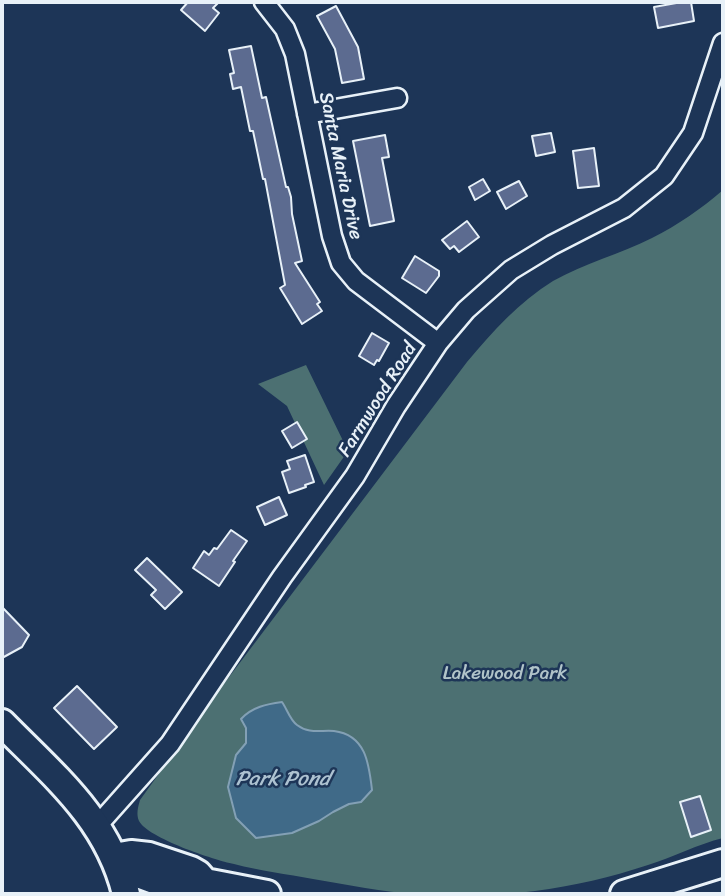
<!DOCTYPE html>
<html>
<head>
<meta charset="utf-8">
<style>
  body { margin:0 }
  #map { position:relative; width:725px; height:896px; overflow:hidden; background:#1d3557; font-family:Sriracha,sans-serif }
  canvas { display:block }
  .frame { position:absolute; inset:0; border:4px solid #e8f1f8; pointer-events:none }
</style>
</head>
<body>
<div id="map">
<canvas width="725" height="896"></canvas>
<div class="frame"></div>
</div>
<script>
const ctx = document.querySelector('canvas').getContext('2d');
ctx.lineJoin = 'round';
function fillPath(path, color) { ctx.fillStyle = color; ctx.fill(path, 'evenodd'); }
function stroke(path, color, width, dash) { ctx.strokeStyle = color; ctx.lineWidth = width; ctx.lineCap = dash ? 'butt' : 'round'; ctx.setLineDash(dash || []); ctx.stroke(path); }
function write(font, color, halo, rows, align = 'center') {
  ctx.font = font + ' Sriracha,sans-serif'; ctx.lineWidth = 5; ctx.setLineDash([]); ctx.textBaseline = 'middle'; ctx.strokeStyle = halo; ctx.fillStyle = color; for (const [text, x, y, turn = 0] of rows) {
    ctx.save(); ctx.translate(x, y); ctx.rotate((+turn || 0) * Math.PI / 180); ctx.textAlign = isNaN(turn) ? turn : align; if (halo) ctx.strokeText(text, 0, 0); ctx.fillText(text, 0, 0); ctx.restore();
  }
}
const green = new Path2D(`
  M723,190V838C698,844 674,857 648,865C612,877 573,886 535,891C497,896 456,896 418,894C382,892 348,885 313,879C287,874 260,871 234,864C214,860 148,838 139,821C136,814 138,807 140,800L220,689L467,362C493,331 519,302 553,281C585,263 620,254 652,238C678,225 701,209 723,190Z
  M306,365L348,451L324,485L287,406L258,384Z`);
const water = new Path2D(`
  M282,702C287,709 290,720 297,725C309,734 320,730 334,731C366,735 369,764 372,790L361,802L349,804L333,812L319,821L292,833L256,838L236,818L228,787L236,755L246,743V728L241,719C252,707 267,704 282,702Z`);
const building = new Path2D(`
  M188,2H219L213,8L219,13L205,31L181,10Z
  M682,2H691L694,21L658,28L654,7Z
  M336,6L358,47L364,79L342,83L335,49L317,16Z
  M251,46L262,98L266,97L286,187H288L291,197L292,214L302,261L295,263L320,302L317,304L322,311L302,324L280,288L285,285L265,179H263L253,131H250L241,87L233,89L230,74L234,73L229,50Z
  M551,133L555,152L536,156L532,136Z
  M385,135L389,157L382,158L394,221L370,226L353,141Z
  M594,148L599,186L578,188L573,151Z
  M483,179L490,191L475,200L469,187Z
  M519,181L527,196L506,209L497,192Z
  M467,221L479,237L459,252L454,246L450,249L442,240Z
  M415,256L439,271V276L426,293L402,278Z
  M372,333L389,343L379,361L377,360L374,365L359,356Z
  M297,422L307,439L292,448L282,431Z
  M305,455L314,482L305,485L306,487L289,493L282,472L290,469L287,461Z
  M279,497L287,515L265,525L257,507Z
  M231,530L247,541L233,561L235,562L219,586L193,568L204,551L209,555L214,548L217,549Z
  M147,558L182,592L165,609L151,595L156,590L135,570Z
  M2,607L29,635L22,647L2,658Z
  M77,686L117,727L94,749L54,708Z
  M700,796L711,830L691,837L680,802Z`);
const minor = new Path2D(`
  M264,2L285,29L295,54L332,236L341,263L356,281L438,343
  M307,114L397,98
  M97,826L170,744L282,577L355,476L396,406L438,343L466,310L511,270L552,245L624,208L664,176L693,133L723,43`);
const secondary = new Path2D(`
  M2,723C54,776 108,819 126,894
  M114,857L133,872L157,881L187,886L205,882L267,894
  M114,857L131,854L149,856L191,870L198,874L205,882
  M624,894L723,863`);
const streetNames = [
  ["Santa Maria Drive",340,166,78],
  ["Farmwood Road",378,400,-58]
];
const parkNames = [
  ["Lakewood Park",505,674]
];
const waterNames = [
  ["Park Pond",283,780]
];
fillPath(green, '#4c7072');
fillPath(water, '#406a88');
stroke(water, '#83a0b5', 2);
fillPath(building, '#5c6b90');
stroke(building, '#e8f1f8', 2);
stroke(minor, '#e8f1f8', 23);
stroke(secondary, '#e8f1f8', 32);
stroke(minor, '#1d3557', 18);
stroke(secondary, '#1d3557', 26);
write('19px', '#e8f1f8', '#1d3557', streetNames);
write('19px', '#b1c4c9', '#1d3557', parkNames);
write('italic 21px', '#adc2d1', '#1d3557', waterNames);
</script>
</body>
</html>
